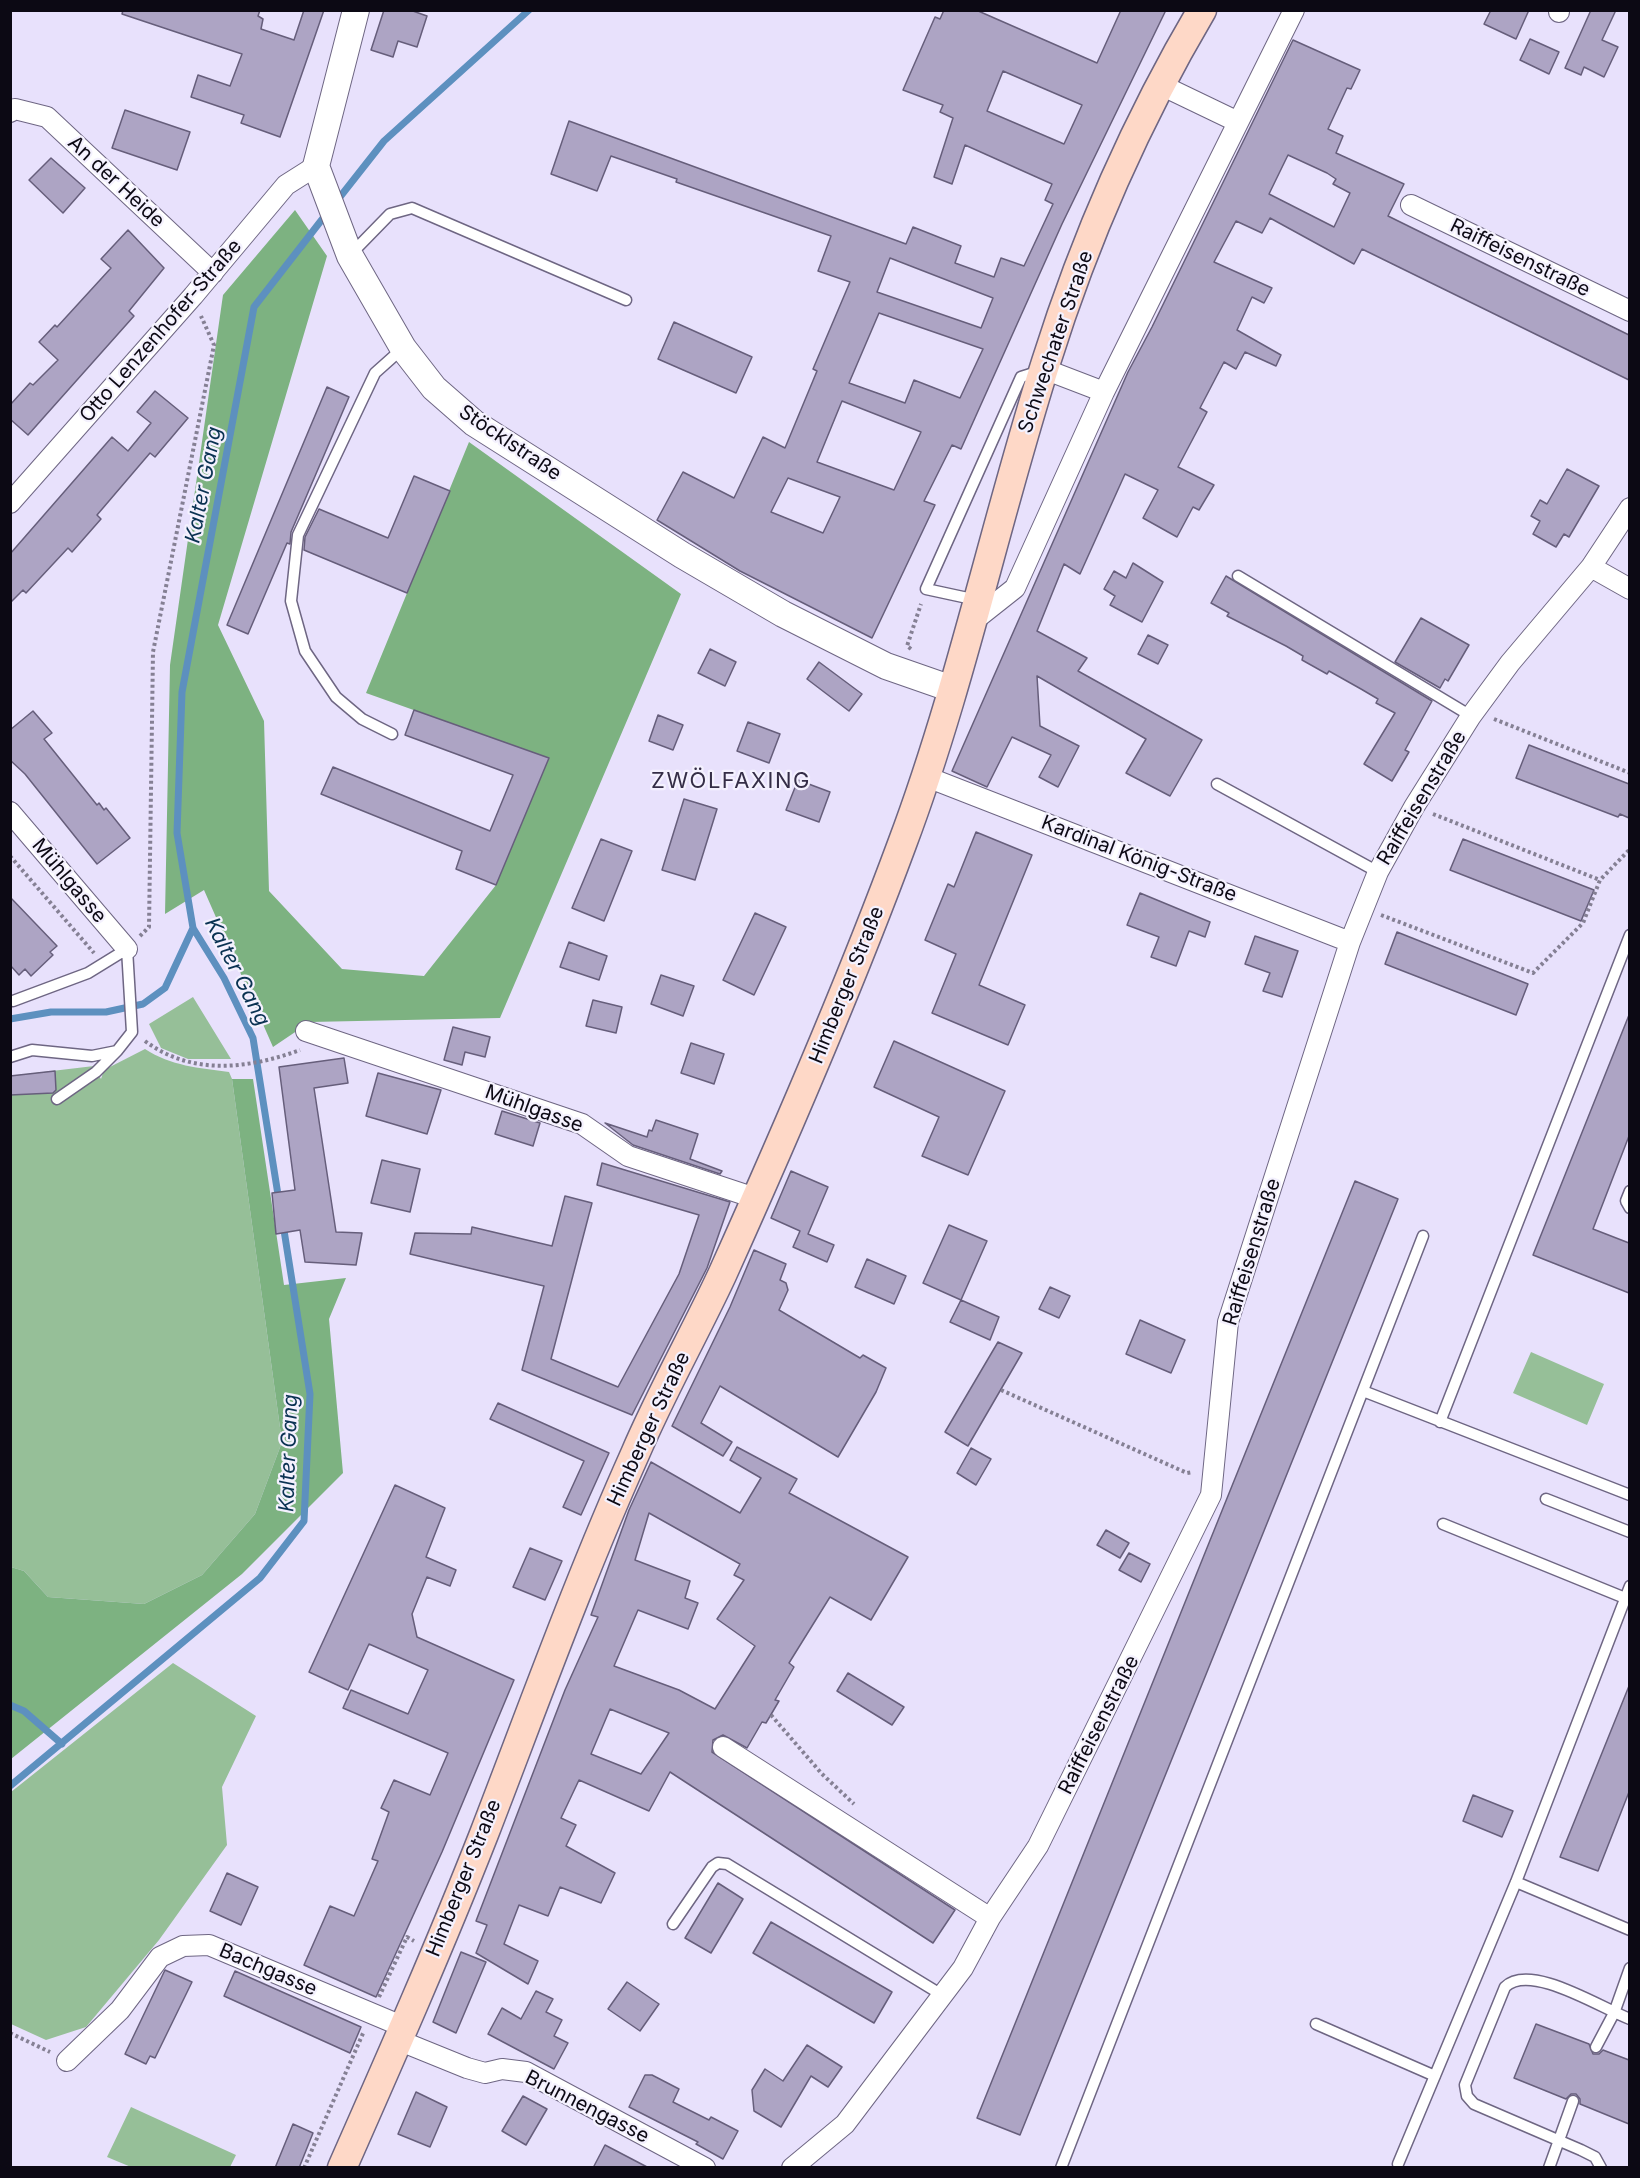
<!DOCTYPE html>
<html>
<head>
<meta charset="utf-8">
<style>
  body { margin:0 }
  #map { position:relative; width:1640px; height:2178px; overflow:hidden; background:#e8e1fc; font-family:Inter,sans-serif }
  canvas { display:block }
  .frame { position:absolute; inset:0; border:12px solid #0c0914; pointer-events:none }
</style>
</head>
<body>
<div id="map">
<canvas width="1640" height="2178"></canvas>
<div class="frame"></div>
</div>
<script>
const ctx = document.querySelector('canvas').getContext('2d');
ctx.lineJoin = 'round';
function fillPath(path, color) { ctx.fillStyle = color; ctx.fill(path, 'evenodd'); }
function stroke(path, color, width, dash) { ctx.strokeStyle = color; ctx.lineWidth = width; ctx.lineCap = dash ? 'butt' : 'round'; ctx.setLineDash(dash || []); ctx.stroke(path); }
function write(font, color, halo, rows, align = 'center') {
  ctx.font = font + ' Inter,sans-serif'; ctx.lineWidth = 4.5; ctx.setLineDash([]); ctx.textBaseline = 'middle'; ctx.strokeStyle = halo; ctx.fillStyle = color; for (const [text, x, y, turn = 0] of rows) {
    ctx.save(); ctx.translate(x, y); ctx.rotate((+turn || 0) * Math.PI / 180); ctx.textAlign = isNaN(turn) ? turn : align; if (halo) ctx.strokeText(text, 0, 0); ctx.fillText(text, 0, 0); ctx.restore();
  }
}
const green = new Path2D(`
  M193,997L231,1059H188L161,1048L149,1024Z
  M145,1049C171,1066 199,1068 229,1072L232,1079L282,1442L255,1514L202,1575L144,1604L48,1597L24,1571L11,1567L10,1076L94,1066L101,1079L104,1070Z
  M1531,1352L1604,1384L1587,1425L1513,1393Z
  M173,1663L256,1716L222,1787L227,1845L159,1940L86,2027L46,2040L11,2024V1792Z
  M131,2107L236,2155L230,2167H131L107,2157Z`);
const forest = new Path2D(`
  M295,210L327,256L218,625L264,721L269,891L342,969L424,976L496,885L548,758L366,693L469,442L681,594L500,1018L310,1022L273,1047L204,890L165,914L170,665L223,295Z
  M232,1079H253L284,1285L346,1278L329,1319L343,1473L242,1574L11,1759V1567L24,1571L48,1597L144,1604L202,1575L255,1514L282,1442Z`);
const stream = new Path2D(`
  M336,202L384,141L529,10
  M10,1019L51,1012H106L143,1004L165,988L193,928
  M279,1201L253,1038L224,978L193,928L177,833L182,692L254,307L327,213
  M10,1705L24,1711L62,1744
  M10,1786L260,1578L304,1521L310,1394L283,1224`);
const building = new Path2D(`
  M123,10H260L258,16L263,19L261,29L294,40L304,10H324L280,137L241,123L244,115L191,97L198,75L230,86L242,54L122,14Z
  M384,10H410L427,16L417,47L398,41L393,57L371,50Z
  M944,10H976L1097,63L1121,10H1166L1062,224L961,449L952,445L924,501L935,505L872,638L740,571L657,520L683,472L734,498L763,437L785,448L817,371L813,369L850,282L818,271L831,236L676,182L677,179L611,156L597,191L551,174L569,121L906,244L913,227L961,246L955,263L994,277L1001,258L1024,266L1053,204L1045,200L1052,184L965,145L952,184L934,177L953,118L940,112L943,105L903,90L935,17L940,19ZM1003,71L1082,105L1064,144L987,111ZM890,258L993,298L981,328L877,292ZM879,313L983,349L960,398L914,380L905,403L849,383ZM842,401L921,432L894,490L817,462ZM788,478L840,497L823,533L771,512Z
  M1491,10H1529L1516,39L1484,24Z
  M1591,10H1616L1602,40L1618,47L1604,77L1584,67L1581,75L1565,68Z
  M1530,39L1559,52L1549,74L1520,60Z
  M1293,40L1360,70L1351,89L1347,88L1328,129L1343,136L1336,153L1404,184L1388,216L1629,335V380L1362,249L1354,264L1270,218L1262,233L1236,221L1214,262L1272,288L1264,303L1252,297L1237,330L1281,355L1276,366L1245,352L1236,369L1224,362L1200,408L1207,412L1178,467L1214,485L1199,510L1193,507L1177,537L1143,518L1158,490L1125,474L1080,574L1064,564L1037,631L1087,658L1078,671L1202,740L1170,796L1126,773L1146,739L1037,676L1040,726L1079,746L1058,787L1039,777L1051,755L1012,737L987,787L952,771L1128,372L1152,327ZM1288,155L1327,173L1336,179L1333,184L1350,193L1334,227L1269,194Z
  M125,110L190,132L177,170L112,148Z
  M51,158L85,188L63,213L29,180Z
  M128,230L164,268L129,311L134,316L28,435L10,419V405L30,383L33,385L58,360L39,342L55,325L57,327L111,268L101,259Z
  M674,322L752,357L736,393L658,359Z
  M327,387L349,397L291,532L290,544L287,543L248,634L227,625Z
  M155,391L188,418L155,457L150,453L97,515L101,519L72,552L68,548L26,593L23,590L10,603V554L112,437L128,451L151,423L137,412Z
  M1567,469L1599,486L1569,537L1564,534L1556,547L1533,534L1540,521L1531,516L1540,500L1547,504Z
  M414,476L450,491L407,593L304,550L305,537L319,509L388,538Z
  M1133,563L1163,582L1142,622L1110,605L1115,596L1104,589L1114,571L1126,578Z
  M1226,576L1432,701L1405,750L1409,752L1392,781L1364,764L1395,713L1376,703L1378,699L1361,689L1329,671L1327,674L1302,660L1303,656L1286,646L1227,616L1229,613L1211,603Z
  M1421,618L1469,645L1448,681L1445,679L1440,688L1395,662Z
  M1148,635L1168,645L1158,664L1138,654Z
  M710,649L736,662L725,686L698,673Z
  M819,662L862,694L849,711L807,679Z
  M414,710L549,758L496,885L456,869L462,851L321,794L333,767L490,831L513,775L405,735Z
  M33,711L52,733L44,739L97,805L99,803L104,810L106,808L130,838L97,864L25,774L10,760V730Z
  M658,715L683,725L673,750L649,741Z
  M748,722L780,734L769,763L737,751Z
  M1529,745L1629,784V818L1620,814L1618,817L1516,778Z
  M798,780L830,792L819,822L786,810Z
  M684,799L717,809L695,880L662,870Z
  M976,832L1032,855L979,985L1025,1005L1008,1045L932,1013L956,954L925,940L948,884L954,887Z
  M601,839L632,851L604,921L572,908Z
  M1463,839L1594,890L1581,921L1450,870Z
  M1140,893L1210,922L1205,937L1189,931L1176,966L1151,957L1159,937L1127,925Z
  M10,897L57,946L50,952L53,955L31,976L25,969L19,975L10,965Z
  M755,913L786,927L754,995L723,980Z
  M1397,932L1528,984L1516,1015L1385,964Z
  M1255,936L1298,951L1282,997L1263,991L1270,973L1245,964Z
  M569,942L607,956L599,980L560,967Z
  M661,975L694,986L683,1016L651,1004Z
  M593,1000L622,1007L616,1033L586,1026Z
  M1629,1015V1136L1593,1229L1629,1243V1293L1533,1255Z
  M453,1027L490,1037L485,1057L465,1052L462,1065L444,1060Z
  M894,1041L1005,1091L968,1175L922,1156L939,1117L874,1087Z
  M691,1043L724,1054L714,1084L681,1073Z
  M344,1058L348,1083L314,1088L336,1232L362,1233L356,1265L305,1262L300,1230L276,1234L272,1193L295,1190L279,1067Z
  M55,1071L56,1090L53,1093L10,1095V1076Z
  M378,1073L441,1090L427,1134L366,1116Z
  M502,1111L540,1123L533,1146L495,1134Z
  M656,1120L698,1134L690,1159L722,1171L720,1174L633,1145L605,1123L647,1137L649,1130L652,1131Z
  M382,1160L420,1169L410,1212L371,1203Z
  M602,1163L730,1202L707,1268L632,1415L522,1370L544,1286L410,1254L415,1233L471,1234L472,1227L552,1246L565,1196L592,1203L551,1359L618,1387L679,1274L699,1215L597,1185Z
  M791,1171L828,1187L808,1234L834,1245L827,1262L793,1247L800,1231L771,1218Z
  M1355,1181L1398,1199L1020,2135L977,2118Z
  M949,1225L987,1241L961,1300L923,1283Z
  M754,1250L786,1264L780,1280L786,1283L788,1290L779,1310L860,1358L863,1355L886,1368L876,1392L838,1457L720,1386L701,1423L732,1442L723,1456L672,1426L730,1307Z
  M867,1259L906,1276L894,1304L855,1287Z
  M1050,1287L1070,1296L1059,1318L1039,1309Z
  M961,1300L999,1317L990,1340L950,1322Z
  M1140,1320L1185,1340L1171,1373L1126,1354Z
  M998,1342L1022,1353L968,1446L945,1432Z
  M498,1403L609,1453L581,1515L563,1507L584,1461L490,1419Z
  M737,1447L797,1479L789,1493L908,1557L871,1620L830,1597L789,1663L794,1667L775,1700L779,1701L766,1723L762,1722L747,1748L723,1735L713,1740L712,1752L955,1910L933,1943L670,1772L649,1811L579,1780L561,1818L576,1825L566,1846L615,1873L601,1903L560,1887L548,1916L519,1905L504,1944L538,1961L528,1984L476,1953L487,1925L476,1921L565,1690L598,1617L591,1615L629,1510L651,1462L740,1513L761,1478L730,1460ZM649,1513L740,1564L734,1575L744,1580L717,1619L755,1646L715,1709L679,1690L614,1666L638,1610L688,1629L698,1603L685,1598L690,1581L635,1560ZM610,1709L669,1733L641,1774L591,1754Z
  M971,1448L991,1459L976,1485L957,1473Z
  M395,1485L445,1508L426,1557L456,1570L450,1586L427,1577L412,1614L417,1637L514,1680L442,1852L376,1997L304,1965L330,1906L354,1916L378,1861L372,1859L389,1812L381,1808L394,1780L430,1795L448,1753L343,1708L351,1690L408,1714L428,1670L369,1644L348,1690L309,1672Z
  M1106,1530L1129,1543L1120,1558L1097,1545Z
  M530,1548L562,1561L545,1600L513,1587Z
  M1129,1553L1150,1564L1141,1582L1119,1570Z
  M848,1673L904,1707L892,1725L837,1691Z
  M1629,1686V1792L1598,1871L1560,1857Z
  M1473,1795L1513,1811L1502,1837L1463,1821Z
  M227,1873L258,1887L241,1925L210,1911Z
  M718,1883L743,1899L711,1953L685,1938Z
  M771,1922L892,1992L874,2023L753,1953Z
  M461,1952L486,1962L456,2033L433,2022Z
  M165,1970L192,1982L155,2058L150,2056L146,2064L125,2054Z
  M235,1971L361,2027L350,2053L224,1996Z
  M627,1982L659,2004L640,2031L608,2009Z
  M536,1991L553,1999L546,2012L562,2020L554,2036L568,2043L554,2069L488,2034L502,2008L521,2019Z
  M1536,2024L1589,2044L1593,2054H1599L1603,2050L1629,2060V2124L1580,2104V2099L1576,2094H1571L1566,2099L1514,2078Z
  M807,2045L842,2067L828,2087L811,2076L781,2127L754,2111L752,2090L765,2069L783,2081Z
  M645,2075H652L679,2089L673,2102L709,2120L711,2117L738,2131L723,2159L696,2144L698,2142L629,2107Z
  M416,2092L447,2107L430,2147L398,2134Z
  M523,2096L547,2109L526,2145L502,2131Z
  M293,2124L313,2133L299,2168H275Z
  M605,2145L649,2168H593Z`);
const path = new Path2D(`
  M911,649L907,646L921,604
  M1494,719L1630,773
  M1433,814L1600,880
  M10,856L94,953
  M1381,915L1533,973L1583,923L1600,880L1630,849
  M140,936L149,927L153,652L214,345L201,316
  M145,1041C192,1076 248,1069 300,1050
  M1001,1390L1187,1473L1193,1472
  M771,1715L822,1774L854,1804
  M379,1997L407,1937L414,1941
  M10,2033L50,2052
  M304,2168L364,2031`);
const service = new Path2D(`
  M351,254L390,214L412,208L626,300
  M1238,576L1471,716
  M977,600L926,589L1021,377L1040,371
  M392,734L362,719L336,697L305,651L291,601L298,535L375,373L403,348
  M1217,784L1378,872
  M10,1057L32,1050L92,1056L117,1051L132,1032L127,949L88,973L13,1001
  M57,1099L96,1072L117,1051
  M1630,1191L1626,1201L1630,1208
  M1363,1391L1630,1495
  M1440,1422L1630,935
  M1546,1499L1630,1532
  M1443,1524L1625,1598
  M1516,1882L1630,1930
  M673,1924L712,1867L718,1863L727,1864L942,1995
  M1316,2024L1435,2076
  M1596,2047L1614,2013L1630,1968
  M1398,2164L1516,1882L1630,1586
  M1061,2168L1423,1236
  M1549,2168L1573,2101
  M1601,2168L1595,2157L1581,2150L1474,2104L1467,2096L1465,2085L1505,1987C1530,1962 1601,2008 1630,2019`);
const minor = new Path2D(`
  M1559,12V10
  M1161,85L1238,122
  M10,112L15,109L47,117L213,273
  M1411,205L1630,311
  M1044,369L1104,392
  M10,503L193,296L286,185L316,166
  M1591,567L1630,589
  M972,622L1015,588L1104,392L1294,10
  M927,777L1350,942
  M10,812L127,949
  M306,1031L582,1124L628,1156L755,1198
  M723,1747L990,1918
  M398,2040L467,2068L485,2073L502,2069L526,2072L705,2168
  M67,2061L120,2010L160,1957L183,1946L209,1945L404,2027
  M792,2168L845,2124L963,1968L990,1918L1038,1846L1211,1495L1228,1322L1350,942L1378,872L1414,807L1471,716L1510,663L1591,567L1630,508`);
const tertiary = new Path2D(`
  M356,10L316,166L350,256L403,348L434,388L474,423L682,555L783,614L886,666L952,689`);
const secondary = new Path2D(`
  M342,2168C391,2057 440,1946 484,1834C533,1707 579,1579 635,1454C661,1393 694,1335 722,1275C786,1133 848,990 902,844C961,687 995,522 1046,362C1084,241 1137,120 1202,10`);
const streetNames = [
  ["An der Heide",116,182,43],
  ["Raiffeisenstraße",1520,258,26],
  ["Otto Lenzenhofer-Straße",161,331,-49],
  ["Schwechater Straße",1056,342,-71],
  ["Stöcklstraße",510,443,34],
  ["Raiffeisenstraße",1422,798,-59],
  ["Kardinal König-Straße",1139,859,21],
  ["Mühlgasse",69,881,50],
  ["Himberger Straße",847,985,-68],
  ["Mühlgasse",534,1109,20],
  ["Raiffeisenstraße",1252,1252,-73],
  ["Himberger Straße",649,1429,-65],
  ["Raiffeisenstraße",1099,1725,-63],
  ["Himberger Straße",464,1878,-68],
  ["Bachgasse",268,1970,23],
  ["Brunnengasse",587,2107,27]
];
const waterNames = [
  ["Kalter Gang",204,485,-79],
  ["Kalter Gang",237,972,63],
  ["Kalter Gang",289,1453,-88]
];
const quarterNames = [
  ["ZWÖLFAXING",731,781]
];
fillPath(green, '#96bf98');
fillPath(forest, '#7db281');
stroke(stream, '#5d90bf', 7);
fillPath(building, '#ada4c4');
stroke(building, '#665e7b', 1.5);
stroke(service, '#6e6683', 13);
stroke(minor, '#6e6683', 22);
stroke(tertiary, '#6e6683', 28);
stroke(secondary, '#6e6683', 31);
stroke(path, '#858094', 4, [3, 3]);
stroke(service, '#fff', 10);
stroke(minor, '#fff', 20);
stroke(tertiary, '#fff', 26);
stroke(secondary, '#fed8c7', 28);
write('20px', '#0c0914', '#f4f1fe', streetNames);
write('italic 21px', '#0a3252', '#f4f1fe', waterNames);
ctx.letterSpacing = '1.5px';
write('22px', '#352e47', '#f4f1fe', quarterNames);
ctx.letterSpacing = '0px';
</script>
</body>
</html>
